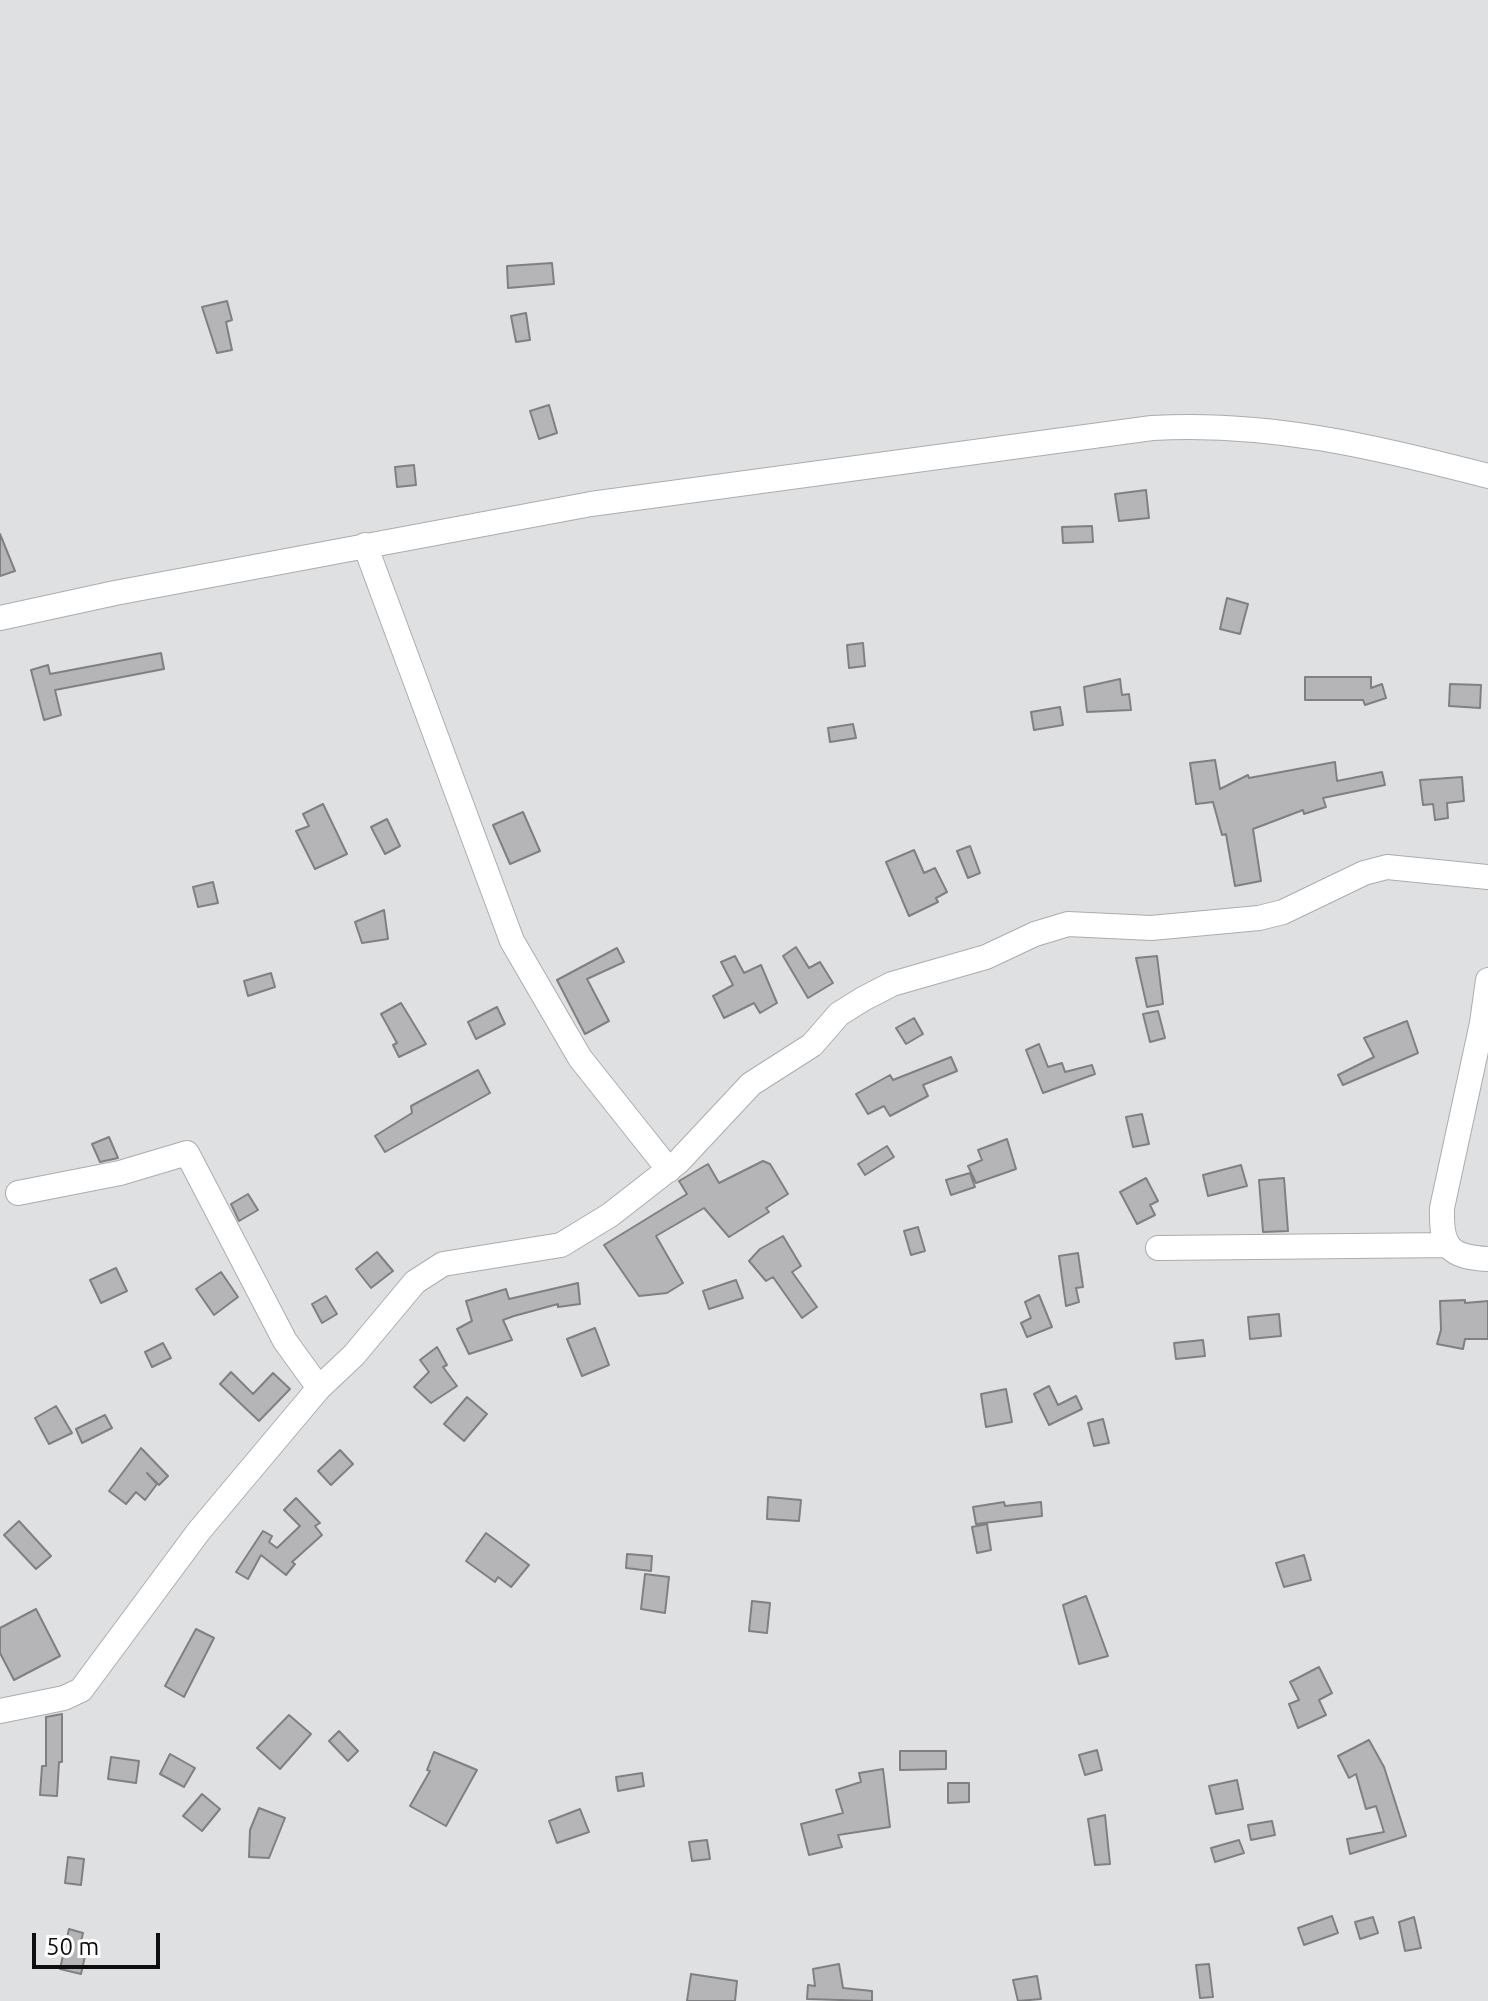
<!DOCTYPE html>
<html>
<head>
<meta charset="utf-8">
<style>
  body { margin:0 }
  #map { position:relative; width:1488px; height:2001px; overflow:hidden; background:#dfe0e1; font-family:Ubuntu,sans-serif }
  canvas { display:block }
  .scale { position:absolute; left:32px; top:1933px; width:128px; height:36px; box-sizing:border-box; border:4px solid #0e0e0f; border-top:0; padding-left:10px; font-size:24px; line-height:28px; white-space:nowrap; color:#0e0e0f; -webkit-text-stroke:6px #fff; paint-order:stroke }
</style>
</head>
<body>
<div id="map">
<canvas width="1488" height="2001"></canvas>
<div class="scale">50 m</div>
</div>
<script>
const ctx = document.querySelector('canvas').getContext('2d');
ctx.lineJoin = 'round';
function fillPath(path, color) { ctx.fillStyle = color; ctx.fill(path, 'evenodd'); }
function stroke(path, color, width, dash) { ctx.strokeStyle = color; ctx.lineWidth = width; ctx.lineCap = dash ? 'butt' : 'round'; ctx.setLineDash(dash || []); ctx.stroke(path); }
const building = new Path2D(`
  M552,263L554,284L508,288L507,266Z
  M227,301L232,320L226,322L232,350L217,353L202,307Z
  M526,313L530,340L516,342L511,316Z
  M549,405L557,433L539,439L530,411Z
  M414,465L416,485L397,487L395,467Z
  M1146,490L1149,518L1119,521L1115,494Z
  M1092,526L1093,542L1063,543L1062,527Z
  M0,534L15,571L0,576Z
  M1227,598L1248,604L1240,634L1220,629Z
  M863,643L865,666L849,668L847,645Z
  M161,653L164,669L55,690L61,715L44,720L31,670L48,665L50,674Z
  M1305,677H1371V688L1382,684L1386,698L1365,705L1363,700H1305Z
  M1120,679L1122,695L1129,694L1131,710L1087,712L1084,687Z
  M1450,684L1481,685L1480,708L1449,706Z
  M1060,707L1063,725L1034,730L1031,712Z
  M853,724L856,738L830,742L828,728Z
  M1215,760L1220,789L1248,775L1249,778L1335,762L1337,781L1382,772L1385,785L1323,798L1326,807L1304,814L1303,810L1253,829L1261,881L1235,886L1226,834L1222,835L1213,802L1196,804L1190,763Z
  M1462,777L1464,801L1447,803L1448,818L1435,820L1433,804L1423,805L1420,780Z
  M323,804L347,854L315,869L296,831L309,826L303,814Z
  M523,812L540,851L510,864L493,825Z
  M387,819L400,846L385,854L371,827Z
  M970,846L980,873L968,878L957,851Z
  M914,850L924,873L935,868L947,892L936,898L938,902L909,916L886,862Z
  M213,882L218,903L198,907L193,887Z
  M384,910L388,939L362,943L355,922Z
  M796,947L809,968L820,962L833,983L808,998L783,956Z
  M617,948L624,962L587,979L609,1021L585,1034L557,980Z
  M735,956L744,973L761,965L777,1003L760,1013L754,1003L724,1018L713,996L733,985L721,962Z
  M1157,956L1163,1004L1147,1007L1136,958Z
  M271,973L275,987L248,996L244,981Z
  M401,1003L426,1044L399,1057L393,1045L397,1043L381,1014Z
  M497,1007L505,1024L476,1039L468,1022Z
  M1158,1011L1165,1038L1150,1042L1143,1014Z
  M914,1018L923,1034L906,1044L896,1028Z
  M1407,1021L1418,1053L1343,1085L1338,1075L1374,1057L1364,1038Z
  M1039,1044L1048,1067L1062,1063L1065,1072L1092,1065L1095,1074L1043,1093L1026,1050Z
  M951,1057L957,1071L923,1085L928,1096L890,1116L884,1106L868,1114L856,1094L890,1075L893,1080Z
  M478,1070L490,1093L385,1152L375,1136L412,1113L411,1106Z
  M1142,1114L1149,1144L1133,1147L1126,1117Z
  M109,1137L118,1158L100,1162L92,1144Z
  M1007,1139L1016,1169L976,1183L968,1166L982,1160L978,1150Z
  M887,1146L894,1157L865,1175L858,1164Z
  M763,1161L770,1164L788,1194L766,1208L769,1212L729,1237L704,1208L656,1236L683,1283L667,1293L639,1296L604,1245L687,1194L679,1181L708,1164L719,1183Z
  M1241,1165L1247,1186L1208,1196L1203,1175Z
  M970,1173L975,1187L951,1195L946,1180Z
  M1146,1178L1158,1201L1150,1205L1155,1215L1137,1224L1120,1192Z
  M1284,1178L1288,1231L1263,1232L1259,1180Z
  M248,1194L258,1210L239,1221L231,1204Z
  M918,1227L925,1251L911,1255L904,1231Z
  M783,1236L801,1266L792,1272L817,1307L802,1318L773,1277L766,1281L749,1261L760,1249Z
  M377,1252L393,1271L371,1288L356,1269Z
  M1078,1253L1083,1287L1076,1288L1079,1302L1066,1306L1059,1256Z
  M116,1268L127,1291L101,1303L90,1280Z
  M221,1272L238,1297L214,1315L196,1289Z
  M736,1280L743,1298L709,1309L703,1291Z
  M578,1283L580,1304L558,1307V1304L514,1316L503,1320L512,1340L469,1354L457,1329L472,1321L466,1301L506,1289L509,1299Z
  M1039,1295L1052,1327L1027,1337L1021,1323L1031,1318L1025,1302Z
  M326,1296L337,1314L322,1323L312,1304Z
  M1465,1300V1303L1488,1301V1339H1465L1463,1349L1437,1344L1441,1330L1440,1301Z
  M1279,1314L1281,1336L1250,1339L1248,1317Z
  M595,1328L609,1365L582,1376L567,1339Z
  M1203,1340L1205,1356L1176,1359L1174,1343Z
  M163,1343L171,1358L152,1367L145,1352Z
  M437,1347L447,1365L443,1367L457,1386L431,1403L414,1387L429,1372L420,1360Z
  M231,1372L253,1394L273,1373L290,1389L259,1421L220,1384Z
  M1049,1386L1058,1405L1076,1396L1082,1409L1049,1425L1034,1394Z
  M1006,1389L1012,1422L986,1427L981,1394Z
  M467,1397L487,1414L464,1441L444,1424Z
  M56,1406L72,1433L49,1444L35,1418Z
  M105,1415L112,1428L82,1443L76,1429Z
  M1103,1419L1109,1443L1094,1446L1088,1423Z
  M141,1448L168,1476L159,1485L147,1473L157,1484L145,1500L136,1492L126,1504L109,1491Z
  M340,1450L353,1464L331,1485L318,1471Z
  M768,1497L801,1500L799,1521L767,1519Z
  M296,1498L320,1523L315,1526L322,1535L292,1562L295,1564L286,1575L261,1555L248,1579L236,1572L263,1531L272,1536L269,1542L277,1548L300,1526L284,1510Z
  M1004,1502L1005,1506L1041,1502L1042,1516L976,1524L973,1507Z
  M19,1521L51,1556L36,1569L4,1535Z
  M987,1524L991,1550L977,1553L972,1527Z
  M486,1533L529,1565L511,1587L498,1577L495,1582L466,1561Z
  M627,1554L652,1556L651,1571L626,1568Z
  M1304,1555L1311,1580L1284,1587L1276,1563Z
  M645,1574L669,1577L665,1613L641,1609Z
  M1086,1596L1108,1656L1079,1664L1063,1605Z
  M752,1601L770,1603L767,1633L749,1631Z
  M36,1609L60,1656L14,1680L0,1653V1628Z
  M196,1629L214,1638L184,1697L165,1686Z
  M1319,1667L1332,1693L1319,1700L1326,1715L1298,1728L1289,1704L1299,1700L1290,1682Z
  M62,1714V1762H59L57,1796L40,1795L42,1766H46V1717Z
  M289,1715L311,1734L280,1769L257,1748Z
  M339,1731L358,1751L348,1761L329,1741Z
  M1369,1740L1384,1767L1406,1836L1350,1854L1347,1839L1384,1832L1376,1806L1366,1809L1356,1774L1349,1778L1338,1756Z
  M1097,1750L1102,1770L1085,1775L1079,1755Z
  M900,1751H946V1769L900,1770Z
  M434,1752L477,1770L446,1826L410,1806L430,1771L427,1770Z
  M170,1754L195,1768L184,1787L160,1774Z
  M111,1757L139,1761L136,1783L108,1779Z
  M883,1769L890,1827L838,1835L842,1847L809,1855L801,1824L843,1813L836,1790L861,1782L859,1773Z
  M642,1773L644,1786L618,1791L616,1777Z
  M1237,1780L1243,1809L1216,1814L1209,1786Z
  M948,1783H969V1802L948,1803Z
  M202,1794L220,1809L202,1831L183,1816Z
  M259,1808L285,1818L269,1858L249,1857L250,1830Z
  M580,1809L589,1832L557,1843L549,1821Z
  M1105,1815L1110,1864L1095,1865L1088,1819Z
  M1272,1821L1275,1835L1251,1840L1248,1825Z
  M707,1840L710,1859L692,1861L689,1842Z
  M1239,1840L1244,1853L1215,1862L1211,1848Z
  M68,1857L84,1859L81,1885L65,1883Z
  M1332,1916L1338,1933L1304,1945L1298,1928Z
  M1373,1917L1378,1933L1360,1939L1355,1922Z
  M1414,1917L1421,1948L1405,1951L1399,1922Z
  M69,1929L83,1933L79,1950L86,1952L81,1974L60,1969Z
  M839,1964L843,1988L872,1991V2001L807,1999L808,1985L815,1986L813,1969Z
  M1209,1964L1213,1997L1200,1998L1196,1965Z
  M691,1974L737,1981L735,2001H687Z
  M1037,1976L1041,1999L1018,2001L1013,1980Z`);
const minor = new Path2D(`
  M365,545L512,941L580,1058L669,1170
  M0,618L115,593L591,504L1152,428C1267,421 1377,447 1488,476
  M1488,980L1482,1023L1442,1208C1441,1246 1448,1257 1488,1259
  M18,1193L120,1173L187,1153L285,1341L319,1388
  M1158,1248L1447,1245
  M0,1711L64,1698L81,1690L199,1531L319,1388L354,1355L415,1282L443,1264L561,1245L610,1215L678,1162L751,1084L812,1045L839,1014L863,999L892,984L986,957L1035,934L1068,924L1151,928L1259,918L1283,912L1364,873L1387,867L1488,877`);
fillPath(building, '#b5b5b7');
stroke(building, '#808082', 2);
stroke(minor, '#abacae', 26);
stroke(minor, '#fff', 24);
</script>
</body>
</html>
